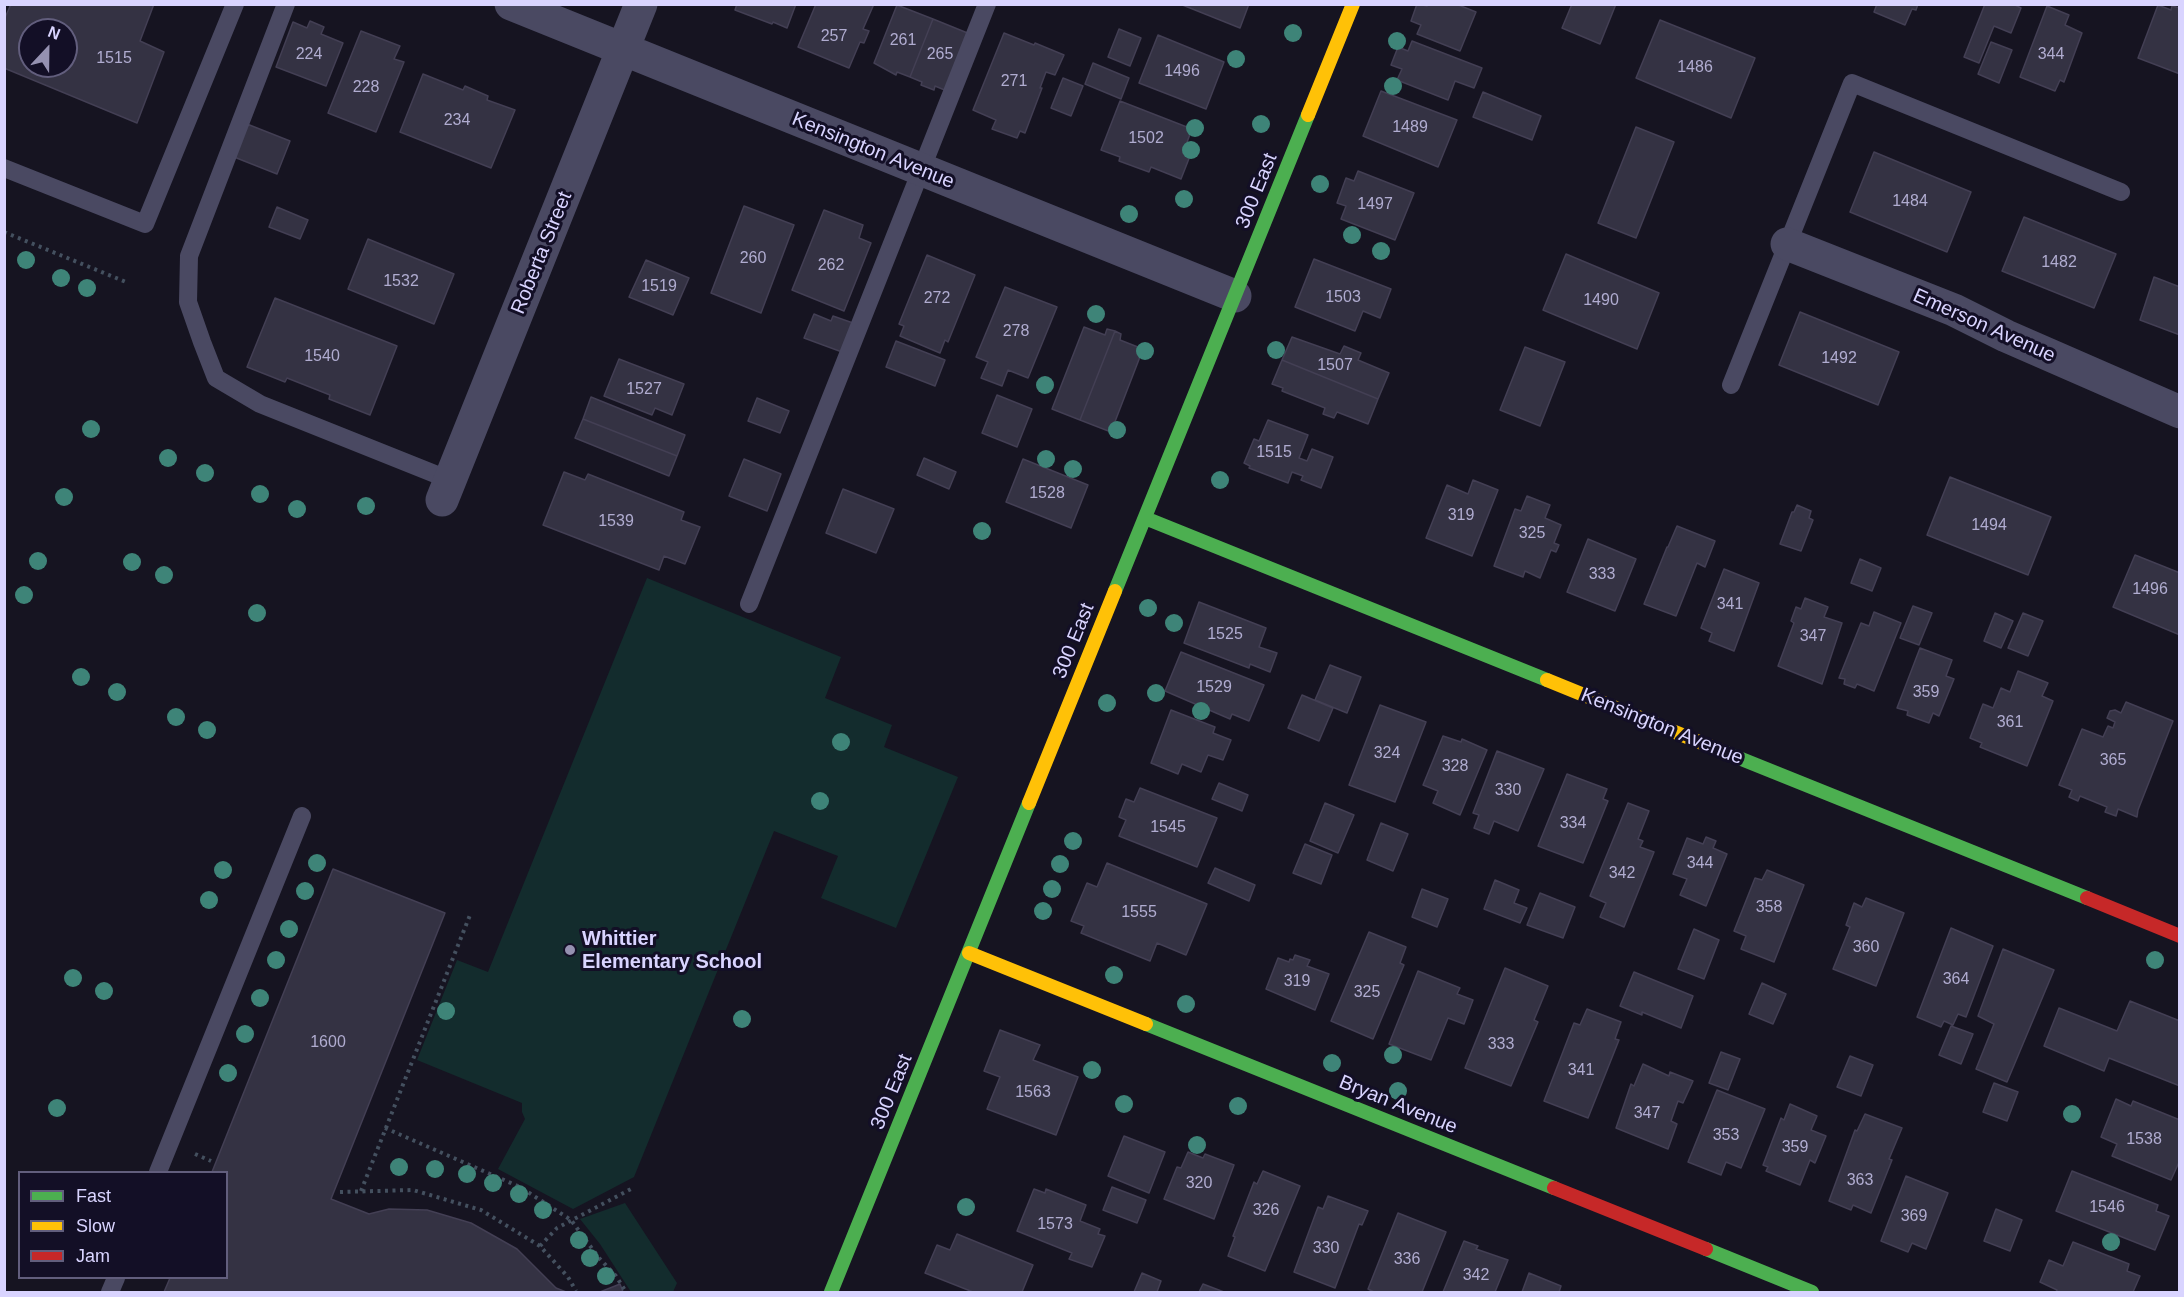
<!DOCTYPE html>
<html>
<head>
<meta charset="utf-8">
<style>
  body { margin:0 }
  #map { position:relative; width:2184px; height:1297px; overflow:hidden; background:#161421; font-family:Helvetica,sans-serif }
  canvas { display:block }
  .frame { position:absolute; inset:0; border:6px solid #d9d4ff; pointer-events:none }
  .legend { position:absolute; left:18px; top:1171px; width:210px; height:108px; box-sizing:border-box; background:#130f26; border:2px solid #625e7d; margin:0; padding:8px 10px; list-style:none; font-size:18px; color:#d9d4ff }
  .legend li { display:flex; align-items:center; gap:12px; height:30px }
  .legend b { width:30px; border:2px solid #625e7d }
  .north { position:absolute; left:18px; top:18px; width:60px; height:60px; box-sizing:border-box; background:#130f26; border:2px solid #625e7d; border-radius:50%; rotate:22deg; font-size:16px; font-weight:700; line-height:24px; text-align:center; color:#d9d4ff }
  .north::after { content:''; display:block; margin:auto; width:21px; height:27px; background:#9591b1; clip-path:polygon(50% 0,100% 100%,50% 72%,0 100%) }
</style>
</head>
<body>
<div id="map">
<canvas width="2184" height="1297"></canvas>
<div class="frame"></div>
<ul class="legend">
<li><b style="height:8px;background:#4caf50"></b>Fast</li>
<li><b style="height:8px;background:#ffc107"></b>Slow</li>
<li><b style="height:8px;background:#c62828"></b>Jam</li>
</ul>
<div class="north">N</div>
</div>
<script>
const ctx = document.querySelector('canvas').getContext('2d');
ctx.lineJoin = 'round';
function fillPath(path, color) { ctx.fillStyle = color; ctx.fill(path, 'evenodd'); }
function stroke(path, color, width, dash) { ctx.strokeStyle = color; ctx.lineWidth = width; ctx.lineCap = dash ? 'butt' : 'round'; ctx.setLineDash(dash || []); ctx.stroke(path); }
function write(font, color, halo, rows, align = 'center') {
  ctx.font = font + ' Helvetica,sans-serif'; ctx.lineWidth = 6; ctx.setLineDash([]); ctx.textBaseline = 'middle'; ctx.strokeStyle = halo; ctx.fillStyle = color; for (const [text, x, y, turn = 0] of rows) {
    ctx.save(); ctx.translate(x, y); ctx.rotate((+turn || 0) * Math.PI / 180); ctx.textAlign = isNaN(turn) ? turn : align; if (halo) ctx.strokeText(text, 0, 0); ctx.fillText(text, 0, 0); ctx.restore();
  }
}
const green = new Path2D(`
  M647,578L841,657L825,698L892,725L884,747L958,777L896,928L821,898L838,856L774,831L634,1177L573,1209L498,1169L525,1119L522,1112V1103L417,1060L457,960L488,972Z
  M625,1203L677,1283L673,1292H631L600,1244L580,1219Z`);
const building = new Path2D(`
  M11,4H154L140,41L164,52L137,123L4,68V20ZM30,30H66V66H30Z
  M737,4H796L787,28L773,22L772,24L735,10Z
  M816,4H874L863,29L869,31L864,43L860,42L849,68L798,47Z
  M1180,4H1249L1240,28Z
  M1417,4L1427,6V4H1456L1476,12L1460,51L1417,34L1421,25L1411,21Z
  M1572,4H1616L1600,44L1562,28Z
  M1877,4H1918L1916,10L1912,9L1905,25L1874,12Z
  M1985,4H2013L2021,8L2011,33L1994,26L1979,63L1964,57Z
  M897,5L933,19L910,77L897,72L896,75L874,63Z
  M2158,5L2171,10L2172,6L2180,8V74L2138,58Z
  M2047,6L2069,15L2065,25L2082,33L2064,82L2060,80L2055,91L2020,77Z
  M933,19L970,34L947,91L935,86L934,90L921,85L922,82L910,77Z
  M1660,20L1755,58L1731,118L1636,78Z
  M310,21L324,27L321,34L343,43L326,86L276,67L293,22L307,28Z
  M1119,29L1141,38L1130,66L1108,57Z
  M361,31L400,46L394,59L404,62L376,132L328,113Z
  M1004,33L1034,45L1035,43L1064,55L1055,75L1046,72L1040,88H1042L1025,133L1020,131L1017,138L992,129L996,120L973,110Z
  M1158,35L1224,62L1206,109L1139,83Z
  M1412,41L1482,68L1474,88L1455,81L1448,100L1397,80L1402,69L1391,65L1398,47L1408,51Z
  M1991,42L2012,50L1999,83L1978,74Z
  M1093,63L1129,78L1121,99L1085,84Z
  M423,74L463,90L465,86L488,96L487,100L515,110L491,168L400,132Z
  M1063,78L1083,86L1071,116L1051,108Z
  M1381,91L1457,120L1438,167L1363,136Z
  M1483,92L1541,116L1532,140L1473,117Z
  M1120,101L1192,129L1183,153L1190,156L1181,179L1151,167L1149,172L1119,161L1120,157L1101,150Z
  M247,124L290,141L277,174L234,157Z
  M1636,127L1674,142L1636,238L1598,223Z
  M1874,152L1971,192L1947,252L1850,212Z
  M1358,171L1414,193L1395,240L1341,219L1346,206L1337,203L1346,178L1354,181Z
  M744,206L794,225L761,313L711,293Z
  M277,207L308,220L300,239L269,227Z
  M824,210L863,225L859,238L871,243L844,311L792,290Z
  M2024,217L2116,254L2094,308L2002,271Z
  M368,239L454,274L434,324L348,289Z
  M1566,254L1659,293L1637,349L1543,310Z
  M927,255L975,275L948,342L945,340L940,353L900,336L904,326L899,324Z
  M1314,259L1391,289L1380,318L1363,311L1355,331L1295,307Z
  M646,260L689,278L673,315L629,297Z
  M2154,277L2180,287V335L2140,320Z
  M1005,287L1057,307L1028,378L1008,370L1002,386L981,378L988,362L976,357Z
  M275,298L397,346L370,415L329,399L330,395L287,378L285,382L247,367Z
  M1800,312L1899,352L1878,405L1779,365Z
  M814,314L831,321L833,316L853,323L842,352L804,338Z
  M1084,327L1105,335L1107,329L1115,331L1080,420L1052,409Z
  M1115,331L1121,334L1120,340L1143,349L1111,432L1080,420Z
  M1292,337L1340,354L1344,346L1361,353L1358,360L1389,373L1378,399L1282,360Z
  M896,341L945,360L935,386L886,367Z
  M1525,347L1565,362L1540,426L1500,410Z
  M619,359L684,384L672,415L655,408L652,415L604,396Z
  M1282,360L1378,399L1368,424L1337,412L1334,418L1323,414L1325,408L1282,391L1283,388L1272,384Z
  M997,395L1032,409L1017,447L982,433Z
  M591,397L685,435L677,456L583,419Z
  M757,398L789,411L780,433L748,421Z
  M583,419L677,456L669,476L575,438Z
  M1268,420L1308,435L1299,458L1307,461L1312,449L1333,457L1321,488L1301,480L1303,476L1292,472L1288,483L1249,468L1250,466L1244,463L1254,439L1259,441Z
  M924,458L956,472L949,489L917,475Z
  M744,459L781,474L767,511L729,496Z
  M1023,459L1088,485L1071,528L1006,502Z
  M564,472L585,480L588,474L684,512L681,520L700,527L685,564L664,556L659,570L543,525Z
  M1950,477L2051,517L2028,575L1927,535Z
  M1473,480L1498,490L1472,556L1426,538L1447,485L1468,494Z
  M843,489L894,509L876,553L826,533Z
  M1527,496L1550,505L1545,518L1561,525L1554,543L1559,545L1556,552L1551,550L1540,578L1525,571L1523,577L1494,566L1515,509L1521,511Z
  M1797,505L1811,511L1809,518L1813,520L1801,551L1780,544L1792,512H1794Z
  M1677,526L1715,541L1705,567L1697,563L1676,616L1644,604L1667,547H1668Z
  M1588,539L1636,559L1615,611L1567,592Z
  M2135,555L2180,573V635L2113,607Z
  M1860,559L1881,568L1872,591L1851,583Z
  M1724,569L1759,583L1734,651L1709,641L1712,633L1701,628Z
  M1805,598L1828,607L1824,617L1842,623L1822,684L1778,666L1794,623L1791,621L1796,607L1801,609Z
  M1199,602L1266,628L1259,647L1277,653L1270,672L1250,664L1249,668L1184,643Z
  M1913,606L1932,613L1919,645L1900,638Z
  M1874,612L1901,623L1874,691L1857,684L1855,688L1844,684L1845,679L1839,678L1861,623L1869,626Z
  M1995,613L2013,621L2001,648L1984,641Z
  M2023,613L2043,621L2028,656L2008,648Z
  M1920,648L1952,660L1946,676L1954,679L1939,716L1933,713L1929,723L1907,715L1908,711L1897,708Z
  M1181,652L1264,685L1249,721L1232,714L1230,719L1165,691Z
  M1330,665L1361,677L1347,713L1315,700Z
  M2018,671L2048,683L2042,696L2053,701L2027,766L1980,747L1982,743L1970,738L1983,704L1993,708L2001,688L2010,692Z
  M1302,695L1333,708L1319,741L1288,728Z
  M2126,702L2173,721L2138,810L2137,817L2118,809L2116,816L2105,812L2107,807L2080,796L2078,801L2069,797L2072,790L2059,785L2082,729L2103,737L2108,726L2113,728L2115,722L2107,718L2110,711L2115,710L2121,713Z
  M1380,705L1426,722L1395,802L1349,785Z
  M1171,710L1215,727L1213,733L1231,740L1223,760L1208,755L1201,772L1182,764L1178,774L1151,763Z
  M1443,736L1461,742L1462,739L1487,750L1460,815L1433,803L1438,791L1423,785Z
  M1497,751L1544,769L1518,831L1494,821L1489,834L1474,828L1479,815L1473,813Z
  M1567,774L1607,789L1603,799L1608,801L1583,863L1538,846Z
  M1219,783L1248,795L1242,811L1212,799Z
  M1140,788L1217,818L1197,867L1119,836L1126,820L1119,817L1126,799L1134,802Z
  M1325,803L1354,815L1338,853L1310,841Z
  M1628,803L1649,811L1638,839L1643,841L1640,847L1654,852L1624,927L1600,917L1606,903L1590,896Z
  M1381,823L1408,834L1393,871L1367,860Z
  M1706,837L1716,841L1713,848L1727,854L1706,906L1680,895L1687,879L1673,874L1687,838L1703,844Z
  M1305,844L1332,855L1321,884L1293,873Z
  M1107,863L1207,904L1186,955L1157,943L1150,961L1081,933L1084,926L1071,921L1087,883L1097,887Z
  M1215,868L1255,885L1249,901L1208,883Z
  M333,869L445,913L331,1199L369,1214L389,1209L427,1210L471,1223L517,1249L556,1288L566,1292H164L170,1278H226V1172H212Z
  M1767,870L1804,885L1774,962L1741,949L1746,936L1734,931L1755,878L1762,880Z
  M1495,880L1519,890L1514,903L1527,908L1520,923L1484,909Z
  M1422,889L1448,899L1437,927L1412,917Z
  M1540,893L1575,907L1563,938L1527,925Z
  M1866,898L1904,913L1876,986L1833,969L1850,927L1846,925L1854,903L1862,907Z
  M1951,928L1993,946L1966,1017L1958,1014L1953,1025L1944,1021L1941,1027L1917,1017Z
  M1694,929L1719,940L1704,979L1678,969Z
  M1369,932L1406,947L1400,963L1404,965L1373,1039L1331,1021Z
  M2003,949L2054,970L2007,1082L1976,1069L1994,1024L1978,1016Z
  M1295,955L1310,960L1307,966L1329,974L1315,1010L1266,989L1278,958L1289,962L1290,959L1293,960Z
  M1505,968L1548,986L1534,1020L1538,1022L1511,1086L1465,1068Z
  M1418,971L1460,988L1457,994L1473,1000L1464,1024L1448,1018L1431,1060L1389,1044Z
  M1634,972L1693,996L1681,1028L1642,1012V1015L1620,1006Z
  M1762,983L1786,994L1773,1024L1749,1014Z
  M2130,1001L2180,1021V1086L2109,1058L2104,1071L2044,1046L2059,1008L2117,1031Z
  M1587,1009L1621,1022L1615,1039L1619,1040L1588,1118L1544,1101L1574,1023L1580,1025Z
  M1951,1026L1973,1034L1961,1064L1939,1055Z
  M1000,1030L1040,1045L1033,1060L1078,1077L1056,1135L987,1109L1000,1077L984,1071Z
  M1721,1052L1740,1059L1728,1090L1709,1083Z
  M1850,1056L1873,1065L1861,1096L1837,1087Z
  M1643,1064L1669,1076L1670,1072L1693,1081L1683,1103L1678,1101L1671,1121L1677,1124L1668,1149L1616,1128L1631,1084L1634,1086Z
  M1994,1083L2018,1092L2007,1121L1983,1112Z
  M1717,1090L1765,1109L1741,1168L1726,1162L1721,1175L1688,1162Z
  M2116,1099L2131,1106L2133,1101L2180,1120V1160L2171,1180L2112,1156L2117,1144L2101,1137Z
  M1790,1104L1817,1116L1811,1130L1826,1136L1815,1163L1810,1160L1800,1185L1766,1171L1768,1167L1763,1165L1781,1118L1784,1120Z
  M1865,1114L1902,1128L1889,1159L1892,1160L1871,1213L1853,1205L1851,1210L1829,1201L1855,1130L1857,1131Z
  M1124,1136L1165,1152L1149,1193L1108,1176Z
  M1188,1152L1203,1158L1205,1154L1234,1165L1214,1219L1164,1199L1177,1167L1181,1168Z
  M1263,1171L1300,1186L1265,1271L1228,1256L1235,1237L1233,1236L1254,1182L1257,1184Z
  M2072,1171L2158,1205L2156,1211L2169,1216L2155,1250L2056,1211Z
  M1906,1176L1948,1193L1926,1249L1912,1243L1908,1252L1881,1241Z
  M1112,1187L1146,1200L1137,1223L1103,1210Z
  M1034,1189L1045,1193L1046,1189L1086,1205L1080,1221L1100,1229L1098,1234L1105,1236L1092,1267L1069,1259L1072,1253L1017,1231Z
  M1328,1196L1368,1211L1362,1225L1359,1224L1335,1288L1294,1272L1318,1207L1323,1209Z
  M1996,1209L2022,1220L2010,1251L1984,1241Z
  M1398,1213L1446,1232L1422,1292H1374L1368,1289Z
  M957,1234L1033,1265L1022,1292H973L925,1273L937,1245L950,1250Z
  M1464,1241L1478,1246L1476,1249L1508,1260L1495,1292H1443Z
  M2073,1242L2129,1264L2127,1271L2140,1276L2133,1292H2056L2057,1290L2040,1282L2049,1260L2063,1266Z
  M1142,1273L1161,1281L1157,1292H1134Z
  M1529,1273L1561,1286L1559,1292H1522Z
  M620,1284L623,1292H600Z
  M1203,1284L1224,1292H1199Z`);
const path = new Path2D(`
  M4,232L126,282
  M385,1128L520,1187L571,1220L599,1258L616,1276L626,1292
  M195,1154L211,1161
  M361,1191L470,915
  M340,1192L413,1190L481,1210L540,1246L568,1277L576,1291
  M540,1246L557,1228L631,1189`);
const lane = new Path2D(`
  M286,4L189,256L188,302L202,342L216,378L260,404L450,480
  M4,168L145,224L235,4
  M1731,385L1852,83L2121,192
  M749,604L987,4
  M158,1172L302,816
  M110,1292L116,1278`);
const street = new Path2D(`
  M511,4L1235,296
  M1787,244L1954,310L2006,336L2180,412
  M442,500L641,4`);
const fast = new Path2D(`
  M1145,518L1547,680
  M1115,591L1308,115
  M1724,752L2087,898
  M1146,1024L1554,1188
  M1706,1249L1812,1292
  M831,1292L1029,803`);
const slow = new Path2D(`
  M1308,115L1353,4
  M1547,680L1724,752
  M1029,803L1115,591
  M969,953L1146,1024`);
const jam = new Path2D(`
  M2087,898L2180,936
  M1554,1188L1706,1249`);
const trees = [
  [1293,33],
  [1397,41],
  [1236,59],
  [1393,86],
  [1261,124],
  [1195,128],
  [1191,150],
  [1320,184],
  [1184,199],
  [1129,214],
  [1352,235],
  [1381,251],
  [26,260],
  [61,278],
  [87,288],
  [1096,314],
  [1276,350],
  [1145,351],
  [1045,385],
  [91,429],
  [1117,430],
  [168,458],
  [1046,459],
  [1073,469],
  [205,473],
  [1220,480],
  [260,494],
  [64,497],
  [366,506],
  [297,509],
  [982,531],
  [38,561],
  [132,562],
  [164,575],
  [24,595],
  [1148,608],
  [257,613],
  [1174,623],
  [81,677],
  [117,692],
  [1156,693],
  [1107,703],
  [1201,711],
  [176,717],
  [207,730],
  [841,742],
  [820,801],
  [1073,841],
  [317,863],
  [1060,864],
  [223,870],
  [1052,889],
  [305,891],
  [209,900],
  [1043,911],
  [289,929],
  [276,960],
  [2155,960],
  [1114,975],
  [73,978],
  [104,991],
  [260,998],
  [1186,1004],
  [446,1011],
  [742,1019],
  [245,1034],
  [1393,1055],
  [1332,1063],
  [1092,1070],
  [228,1073],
  [1398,1091],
  [1124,1104],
  [1238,1106],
  [57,1108],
  [2072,1114],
  [1197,1145],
  [399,1167],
  [435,1169],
  [467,1174],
  [493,1183],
  [519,1194],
  [966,1207],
  [543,1210],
  [579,1240],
  [2111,1242],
  [590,1258],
  [606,1276]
];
const markers = [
  [570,950,6,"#9591b1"]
];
const numberNames = [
  ["257",834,37],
  ["261",903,41],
  ["224",309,55],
  ["265",940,55],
  ["344",2051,55],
  ["1515",114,59],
  ["1486",1695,68],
  ["1496",1182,72],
  ["271",1014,82],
  ["228",366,88],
  ["234",457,121],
  ["1489",1410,128],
  ["1502",1146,139],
  ["1484",1910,202],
  ["1497",1375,205],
  ["260",753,259],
  ["1482",2059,263],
  ["262",831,266],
  ["1532",401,282],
  ["1519",659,287],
  ["1503",1343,298],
  ["272",937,299],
  ["1490",1601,301],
  ["278",1016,332],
  ["1540",322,357],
  ["1492",1839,359],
  ["1507",1335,366],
  ["1527",644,390],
  ["1515",1274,453],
  ["1528",1047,494],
  ["319",1461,516],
  ["1539",616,522],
  ["1494",1989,526],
  ["325",1532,534],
  ["333",1602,575],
  ["1496",2150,590],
  ["341",1730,605],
  ["1525",1225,635],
  ["347",1813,637],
  ["1529",1214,688],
  ["359",1926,693],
  ["361",2010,723],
  ["324",1387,754],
  ["365",2113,761],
  ["328",1455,767],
  ["330",1508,791],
  ["334",1573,824],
  ["1545",1168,828],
  ["344",1700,864],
  ["342",1622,874],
  ["358",1769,908],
  ["1555",1139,913],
  ["360",1866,948],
  ["364",1956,980],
  ["319",1297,982],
  ["325",1367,993],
  ["1600",328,1043],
  ["333",1501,1045],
  ["341",1581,1071],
  ["1563",1033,1093],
  ["347",1647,1114],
  ["353",1726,1136],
  ["1538",2144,1140],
  ["359",1795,1148],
  ["363",1860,1181],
  ["320",1199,1184],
  ["1546",2107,1208],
  ["326",1266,1211],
  ["369",1914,1217],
  ["1573",1055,1225],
  ["330",1326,1249],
  ["336",1407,1260],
  ["342",1476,1276]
];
const streetNames = [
  ["Kensington Avenue",873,151,22],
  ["300 East",1257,191,-68],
  ["Roberta Street",542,253,-68],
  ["Emerson Avenue",1984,326,24],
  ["300 East",1074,641,-68],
  ["Kensington Avenue",1662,727,22],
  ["300 East",892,1092,-68],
  ["Bryan Avenue",1398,1105,22]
];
const poiNames = [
  ["Whittier",582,939],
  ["Elementary School",582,962]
];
fillPath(green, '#132c2d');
fillPath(building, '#343243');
stroke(building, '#433f54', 1.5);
stroke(path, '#44505f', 4, [3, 4.5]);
stroke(lane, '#4a4962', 18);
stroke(street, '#4a4962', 33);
stroke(fast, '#4caf50', 14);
stroke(slow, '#ffc107', 14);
stroke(jam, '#c62828', 14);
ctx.fillStyle = '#3e8478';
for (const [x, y] of trees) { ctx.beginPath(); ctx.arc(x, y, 9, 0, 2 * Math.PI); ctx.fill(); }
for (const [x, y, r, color] of markers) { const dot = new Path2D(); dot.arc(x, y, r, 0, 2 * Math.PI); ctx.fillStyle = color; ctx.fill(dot); stroke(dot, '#130f26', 2); }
write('16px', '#b0acd0', null, numberNames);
write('20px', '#d9d4ff', '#130f26', streetNames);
write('bold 20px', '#d9d4ff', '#130f26', poiNames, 'left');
</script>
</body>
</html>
